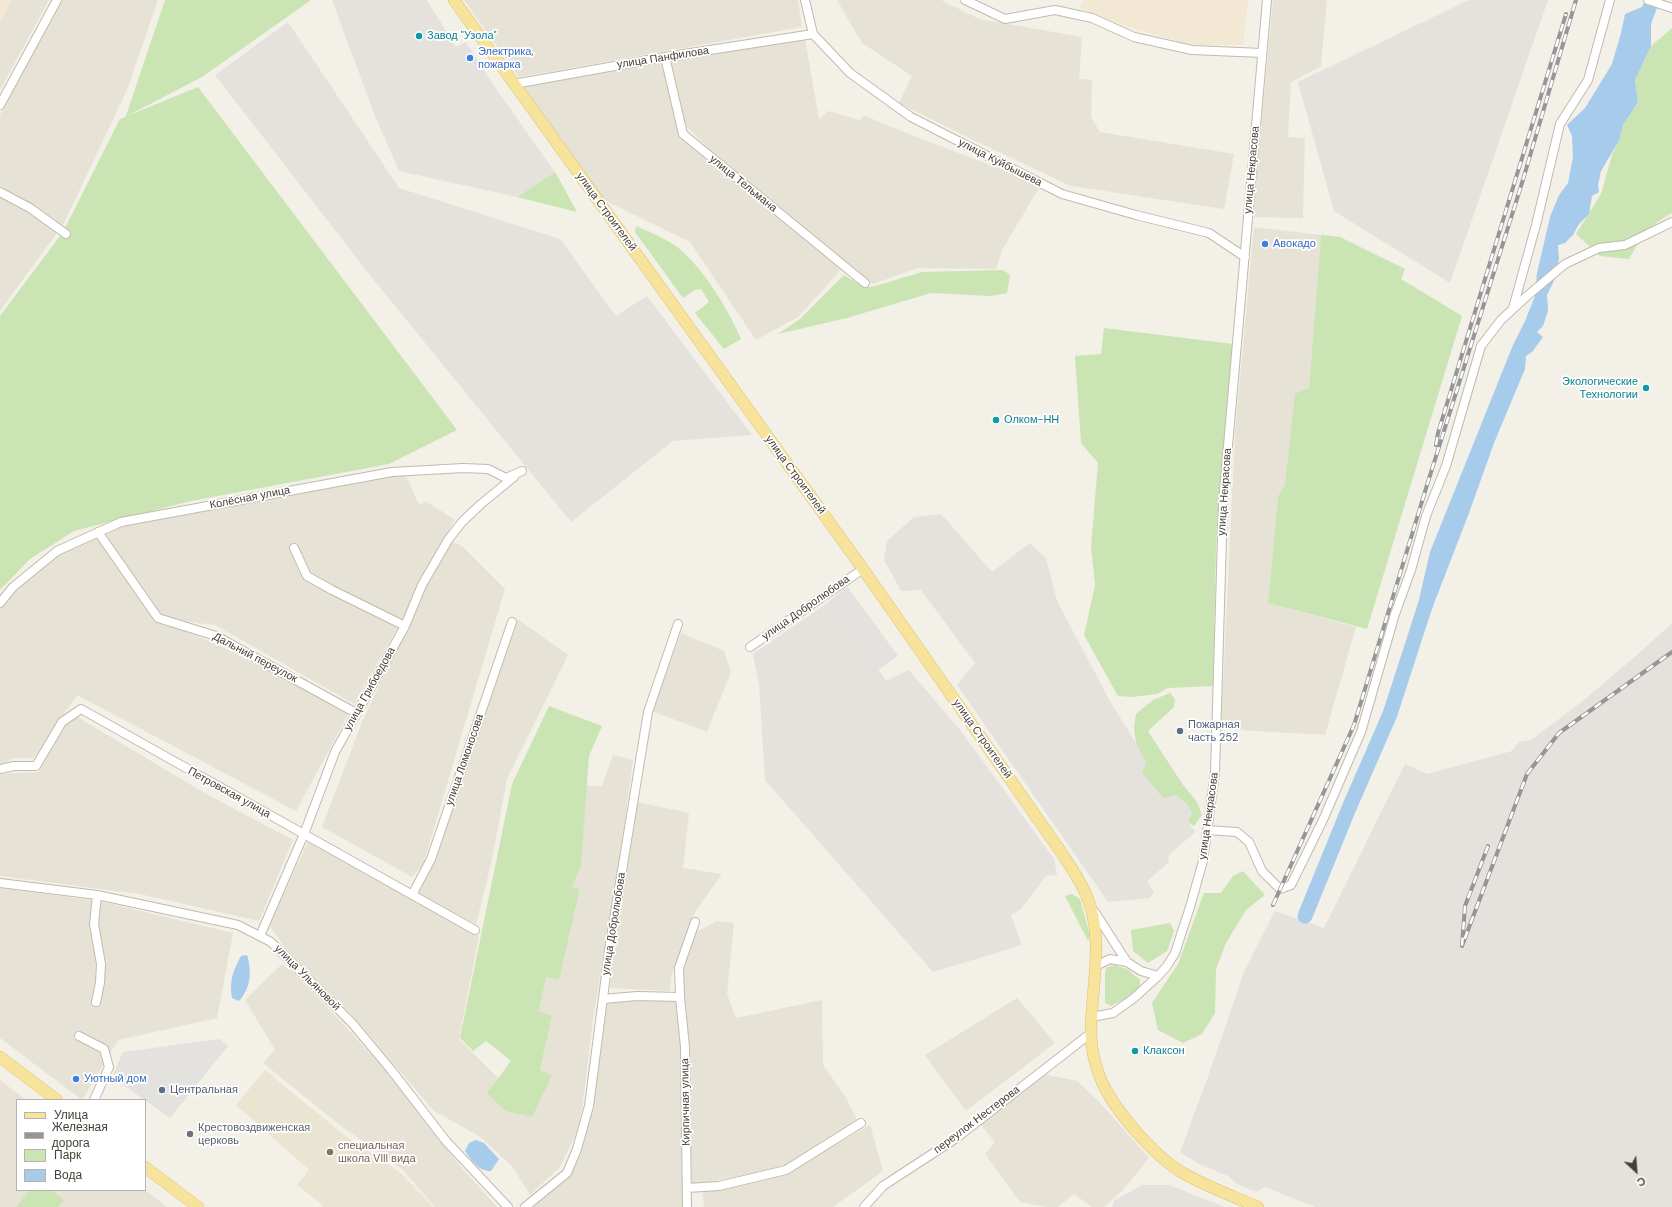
<!DOCTYPE html>
<html>
<head>
<meta charset="utf-8">
<style>
  body { margin:0 }
  #map { position:relative; width:1672px; height:1207px; overflow:hidden; background:#f2f0e7; font-family:"DM Sans",sans-serif }
  canvas { display:block }
  .legend { position:absolute; left:16px; top:1099px; width:130px; height:92px; box-sizing:border-box; background:#fff; border:1px solid #b5b3af; margin:0; padding:5px 7px; list-style:none; font-size:12px; color:#454037 }
  .legend li { display:flex; align-items:center; gap:8px; height:20px }
  .legend b { width:20px; border:1px solid #b5b3af }
  .north { position:absolute; left:1616px; top:1151px; width:40px; height:40px; -webkit-text-stroke:3px #fff; paint-order:stroke; rotate:154deg; font-size:11px; font-weight:700; line-height:16px; text-align:center; color:#454037 }
  .north::after { content:''; display:block; margin:auto; width:14px; height:18px; background:#454037; clip-path:polygon(50% 0,100% 100%,50% 72%,0 100%) }
</style>
</head>
<body>
<div id="map">
<canvas width="1672" height="1207"></canvas>
<ul class="legend">
<li><b style="height:5px;background:#f7e39b"></b>Улица</li>
<li><b style="height:5px;background:#969696"></b>Железная дорога</li>
<li><b style="height:11px;background:#cae4b3"></b>Парк</li>
<li><b style="height:11px;background:#a7cbeb"></b>Вода</li>
</ul>
<div class="north">С</div>
</div>
<script>
const ctx = document.querySelector('canvas').getContext('2d');
ctx.lineJoin = 'round';
function fillPath(path, color) { ctx.fillStyle = color; ctx.fill(path, 'evenodd'); }
function stroke(path, color, width, dash) { ctx.strokeStyle = color; ctx.lineWidth = width; ctx.lineCap = dash ? 'butt' : 'round'; ctx.setLineDash(dash || []); ctx.stroke(path); }
function write(font, color, halo, rows, align = 'center') {
  ctx.font = font + ' "DM Sans",sans-serif'; ctx.lineWidth = 3.5; ctx.setLineDash([]); ctx.textBaseline = 'middle'; ctx.strokeStyle = halo; ctx.fillStyle = color; for (const [text, x, y, turn = 0] of rows) {
    ctx.save(); ctx.translate(x, y); ctx.rotate((+turn || 0) * Math.PI / 180); ctx.textAlign = isNaN(turn) ? turn : align; if (halo) ctx.strokeText(text, 0, 0); ctx.fillText(text, 0, 0); ctx.restore();
  }
}
const residential = new Path2D(`
  M0,0H49L0,90Z
  M62,0H158L127,90L64,223L0,311V115Z
  M464,0H798L802,27L519,77Z
  M837,0H941L979,19L1082,37L1079,79L1092,80L1091,117L1100,132L1234,154L1224,209L1071,186L967,137L899,103L912,76L862,43Z
  M1273,0H1327L1321,66L1291,82L1288,137L1305,138L1303,218L1253,217Z
  M805,39L819,119L828,111L860,120L864,115L886,125L1018,176L1039,188L1002,250L996,269L918,268L873,284L709,149L686,126L671,61Z
  M663,62L680,136L718,165L837,264L840,271L798,317L756,340L690,242L604,200L523,86Z
  M1254,227L1321,235L1309,388L1285,485L1278,496L1268,603L1356,627L1325,735L1221,729L1235,434Z
  M399,474L406,476L419,505L426,501L455,520L435,553L403,618L354,704L215,625L173,620L158,615L105,533L119,525Z
  M98,534L157,623L181,629L220,646L308,691L348,715L296,811L77,695L34,758H12L6,763L0,764V609L19,587L53,559L71,547Z
  M450,541L462,546L505,589L423,865L412,877L322,827L362,722L435,566Z
  M519,620L568,655L507,779L491,864L476,924L417,893L441,842L467,768L513,624Z
  M681,633L724,651L731,672L707,732L652,711Z
  M74,715L208,795L293,840L259,921L140,894L0,876V774L39,772L45,755L64,722Z
  M613,755L633,760L621,851L593,1018L582,1110L576,1134L560,1167L530,1195L512,1166L479,1136L434,1111L353,1016L287,951L269,925L308,842L479,936L459,1039L498,1078L487,1094L552,1075L540,1070L552,1016L539,1011L546,977L559,979L580,890L572,887L581,864L586,786H602Z
  M637,802L689,813L683,868L722,874L693,915L671,977L670,991L610,988L622,894Z
  M0,888L99,901L233,933L217,1018L118,1040L82,1100L0,1038Z
  M717,921L734,923L727,994L736,1018L822,1000L823,1065L845,1096L858,1121L784,1167L695,1185L692,1182L688,1036L682,976L685,955L697,932Z
  M282,964L292,971L346,1027L386,1071L460,1166L497,1207H435L402,1169L341,1126L263,1063L275,1050L245,1000Z
  M1017,998L1055,1043L966,1111L925,1055Z
  M627,999L679,1001L681,1028L682,1207H527L554,1185L581,1148L606,1002Z
  M1044,1074L1077,1081L1102,1105L1149,1158L1123,1190L1104,1207H1092L1074,1194L1058,1207H1047L1020,1202L985,1154L995,1142L979,1123Z
  M0,1080L26,1100H17V1190H145L167,1207H0Z
  M870,1125L883,1171L833,1207H704L702,1188L792,1170Z`);
const commercial = new Path2D(`
  M0,0H12L0,23Z
  M1083,0H1248L1243,45H1191L1125,26L1080,8Z`);
const industrial = new Path2D(`
  M332,0H427L456,47L466,42L492,83L555,172L517,197L399,171L375,116Z
  M1469,0H1548L1450,283L1334,211L1298,82Z
  M288,22L399,188L560,239L616,316L647,296L752,435L673,441L571,522L369,274L215,75Z
  M941,514L992,572L1030,543L1046,558L1057,601L1110,701L1139,748L1146,763L1176,795L1187,804L1192,813L1188,822L1195,832L1168,856L1169,862L1147,881L1154,893L1149,898L1108,902L957,685L975,663L921,590L901,591L884,560L887,541L914,517Z
  M826,604L849,638L855,635L886,681L909,670L961,731L1054,859L1057,875L1046,876L1021,909L1011,915L1022,945L933,972L765,780L759,685L753,654Z
  M1672,623V1207H1315L1265,1187L1256,1192L1237,1184L1228,1176L1199,1164L1180,1152L1208,1077L1244,972L1275,911L1324,928L1405,764L1427,774L1512,751L1519,742L1531,740L1579,704L1636,656Z
  M1142,1185H1169L1225,1207H1112L1114,1201Z`);
const education = new Path2D(`
  M265,1070L344,1135L401,1173L433,1207H322L323,1205L297,1185L309,1170L236,1105Z`);
const green = new Path2D(`
  M165,0H311L202,77L127,116L198,87L457,430L389,464L191,501L74,531L30,559L0,590V316L63,232L120,119L127,116H126Z
  M1672,28V213C1649,225 1641,238 1629,259L1600,256L1576,234L1601,194L1612,155L1619,141L1623,125L1638,102L1635,80L1651,46Z
  M555,172L577,212L517,197Z
  M636,226C651,233 670,240 682,251C706,273 728,309 741,339L724,349L695,313L709,302L701,289L695,290L683,298L635,232Z
  M1321,235L1340,237L1405,269L1401,279L1462,316L1367,629L1268,603L1278,496L1285,485L1295,394L1309,388Z
  M1003,270L1010,275L1007,293L991,296L931,293L847,318L778,334L800,319L844,275L865,288L879,285L922,272Z
  M1104,328L1233,344L1226,412L1216,546L1213,686L1168,688L1157,694L1132,697L1118,696L1084,635L1095,585L1091,547L1098,463L1081,443L1075,356L1101,354Z
  M1170,693L1175,699L1174,707L1148,731L1183,785L1197,802L1202,815L1194,826L1188,822L1192,813L1187,804L1176,795L1163,798L1142,772L1146,763L1136,743L1134,728L1136,714L1153,700Z
  M549,706L602,726L589,756L581,865L572,887L580,889L559,980L546,977L539,1011L552,1016L540,1070L552,1075L532,1117L506,1111L487,1093L511,1061L486,1041L473,1051L460,1038L512,784Z
  M1243,871L1265,895L1246,910L1226,943L1216,969L1215,1013L1202,1034L1183,1043L1158,1030L1152,1003L1178,964L1204,893H1221L1233,876Z
  M1072,894L1080,899L1090,936L1088,941L1065,896Z
  M1170,923L1174,931L1167,951L1148,963L1133,951L1131,930Z
  M1115,965L1127,969L1140,980V987L1126,998L1111,1006L1105,1003V973L1107,967Z
  M30,1190H51L64,1200L58,1207H16Z`);
const parking = new Path2D(`
  M847,586L898,656L878,670L855,635L849,638L826,604Z
  M220,1039L228,1046L170,1118L112,1077L123,1052Z`);
const water = new Path2D(`
  M1645,0H1660L1651,24V46L1635,80L1638,102L1623,125L1619,141L1601,171L1598,185L1599,192L1592,196L1589,214L1579,224L1573,235L1565,243L1558,245L1559,259L1553,283L1547,295L1548,311L1543,326L1537,332L1543,337L1532,352L1526,356L1525,369L1494,443L1469,513L1428,619L1423,626L1414,621L1430,552L1513,345L1525,321L1535,296L1537,273L1550,217L1559,195L1568,183L1573,157L1572,136L1567,125L1585,108L1612,64L1621,33L1625,14L1642,7Z
  M247,955C252,971 251,988 239,1001L232,998C229,981 233,971 241,956Z
  M476,1140L484,1143L499,1159L491,1171C479,1172 471,1160 465,1151L469,1143Z`);
const river = new Path2D(`
  M1305,916L1349,808L1390,714L1425,606`);
const minor = new Path2D(`
  M805,0L813,34L850,73L911,117L1062,194L1136,215L1209,233L1245,257
  M965,0L1005,19L1055,10L1092,18L1134,37L1192,50L1262,53
  M1648,0L1672,8
  M665,57L683,134L865,283
  M514,84L665,57L813,34
  M0,105L57,0
  M0,192L30,208L66,234
  M1513,308L1536,225L1560,124L1588,80L1610,0
  M98,532L158,618L216,636L356,713
  M294,548L307,576L332,590L405,626
  M0,603L13,587L57,551L121,522L392,472L463,468L488,469L506,478L522,471
  M750,647L863,569
  M0,769L14,766H36L62,722L81,709L475,930
  M1207,830L1237,832L1249,842L1262,871L1280,889L1291,885L1323,820L1361,732L1395,614L1411,570L1426,516L1446,466L1481,346L1501,320L1527,296L1565,264L1599,248L1625,245L1672,222
  M0,883L97,895L238,925L271,942L352,1023L392,1071L446,1141L508,1207
  M412,895L431,859L512,622
  M1094,911L1127,962L1141,971L1158,976
  M260,936L304,834L335,752L405,626L422,585L448,540L462,522L481,504L514,477
  M1096,966L1110,959L1127,962
  M603,999L637,996L680,997
  M96,1002L100,983L101,964L94,924L97,895
  M1092,1017L1113,1013L1134,998L1158,976L1167,966L1175,953L1190,907L1203,861L1215,773L1223,503L1267,0
  M79,1036L104,1049L109,1067L94,1100
  M687,1188L719,1186L786,1170L861,1123
  M525,1207L567,1173L577,1149L589,1106L610,944L648,712L678,624
  M687,1207L685,1047L680,997L679,968L695,922
  M864,1207L883,1186L955,1139L1091,1033`);
const major = new Path2D(`
  M454,0L863,569L1061,852C1072,869 1084,886 1090,905C1103,947 1091,990 1091,1032C1091,1049 1095,1066 1102,1082C1115,1111 1155,1157 1183,1173C1207,1187 1233,1196 1258,1207
  M0,1057L57,1100
  M145,1167L198,1207`);
const rail = new Path2D(`
  M1436,445L1438,433L1566,14
  M1488,846L1465,906L1462,946L1527,774L1559,733L1672,652
  M1273,905L1354,725L1427,485L1522,183L1576,0`);
const markers = [
  [419,36,4,"#0f9aa8"],
  [470,58,4,"#3f7fe0"],
  [1265,244,4,"#3f7fe0"],
  [1646,388,4,"#0f9aa8"],
  [996,420,4,"#0f9aa8"],
  [1180,731,4,"#5c6f8a"],
  [1135,1051,4,"#0f9aa8"],
  [76,1079,4,"#3f7fe0"],
  [162,1090,4,"#5c6f8a"],
  [190,1134,4,"#6b7280"],
  [330,1152,4,"#8d6e63"]
];
const cultureNames = [
  ["Завод \"Узола\"",427,36],
  ["Экологические",1638,382,"right"],
  ["Технологии",1638,395,"right"],
  ["Олком-НН",1004,420],
  ["Клаксон",1143,1051]
];
const shopNames = [
  ["Электрика,",478,52],
  ["пожарка",478,65],
  ["Авокадо",1273,244],
  ["Уютный дом",84,1079]
];
const streetNames = [
  ["улица Панфилова",663,58,-9],
  ["улица Куйбышева",1000,163,27],
  ["улица Некрасова",1252,170,-85],
  ["улица Тельмана",743,184,39],
  ["улица Строителей",606,212,54],
  ["улица Строителей",795,475,54],
  ["улица Некрасова",1225,492,-86],
  ["Колёсная улица",250,498,-11],
  ["улица Добролюбова",806,608,-35],
  ["Дальний переулок",255,658,28],
  ["улица Грибоедова",370,689,-61],
  ["улица Строителей",982,739,55],
  ["улица Ломоносова",465,760,-71],
  ["Петровская улица",229,793,29],
  ["улица Некрасова",1209,816,-82],
  ["улица Добролюбова",614,924,-81],
  ["улица Ульяновой",307,978,45],
  ["Кирпичная улица",686,1102,-91],
  ["переулок Нестерова",977,1120,-37]
];
const serviceNames = [
  ["Пожарная",1188,725],
  ["часть 252",1188,738],
  ["Центральная",170,1090]
];
const worshipNames = [
  ["Крестовоздвиженская",198,1128],
  ["церковь",198,1141]
];
const educationNames = [
  ["специальная",338,1146],
  ["школа VIII вида",338,1159]
];
fillPath(residential, '#e6e2d6');
fillPath(commercial, '#f3e8d4');
fillPath(industrial, '#e5e1dc');
fillPath(education, '#eae5d2');
fillPath(green, '#cae4b3');
fillPath(parking, '#e4e2df');
fillPath(water, '#a7cbeb');
stroke(river, '#a7cbeb', 15);
stroke(minor, '#c0bbad', 10);
stroke(major, '#dbc16c', 12);
stroke(minor, '#fff', 8);
stroke(major, '#f7e39b', 11);
stroke(rail, '#969696', 4);
stroke(rail, '#fff', 2.5, [8]);
for (const [x, y, r, color] of markers) { const dot = new Path2D(); dot.arc(x, y, r, 0, 2 * Math.PI); ctx.fillStyle = color; ctx.fill(dot); stroke(dot, '#fff', 1.5); }
write('11px', '#0d838f', '#fff', cultureNames, 'left');
write('11px', '#366cbe', '#fff', shopNames, 'left');
write('11px', '#454037', '#fff', streetNames);
write('11px', '#4e5e75', '#fff', serviceNames, 'left');
write('11px', '#5b616d', '#fff', worshipNames, 'left');
write('11px', '#785e54', '#fff', educationNames, 'left');
</script>
</body>
</html>
